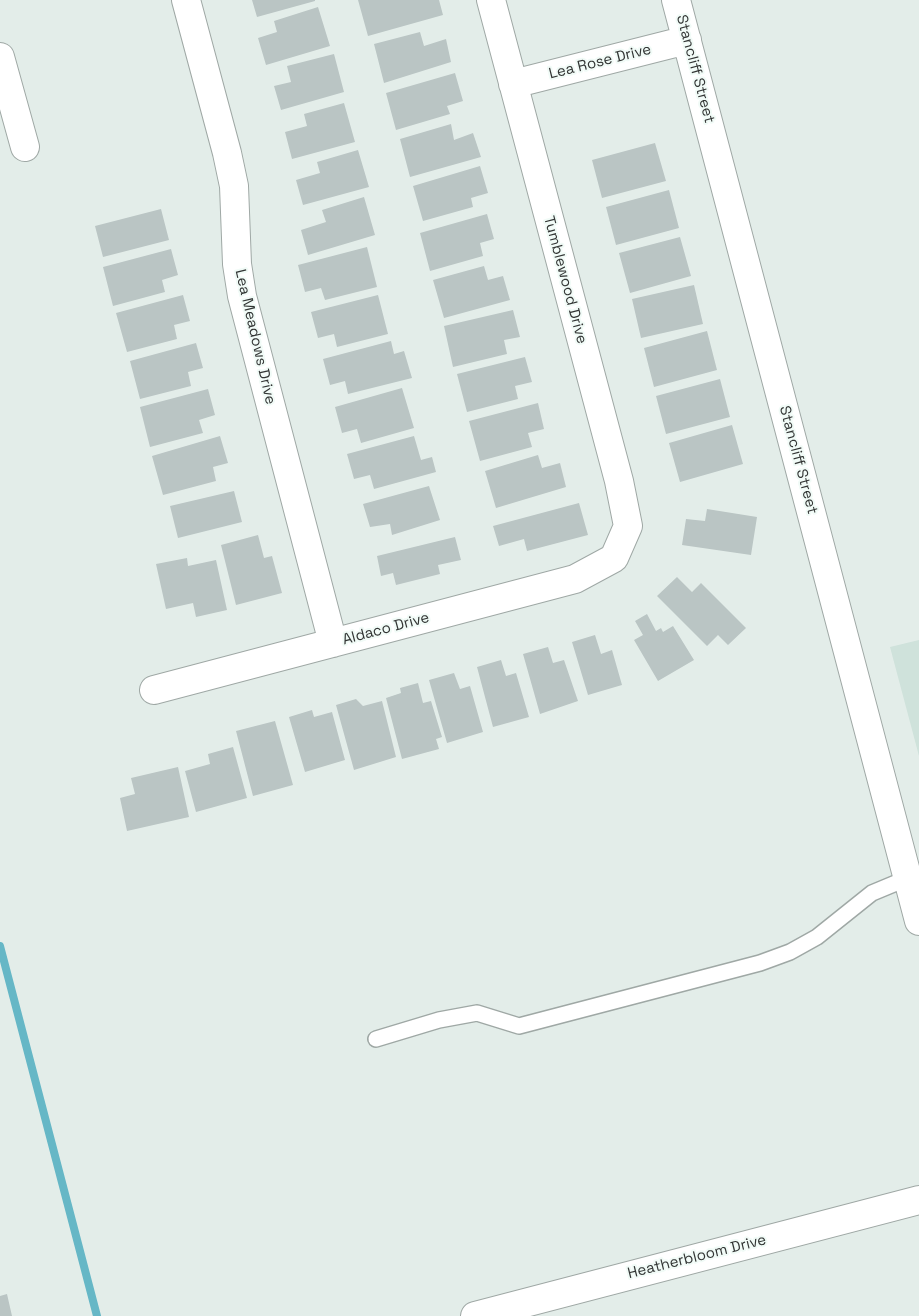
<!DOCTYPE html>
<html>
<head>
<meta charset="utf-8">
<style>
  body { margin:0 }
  canvas { display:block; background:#e3ede9 }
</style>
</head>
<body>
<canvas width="919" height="1316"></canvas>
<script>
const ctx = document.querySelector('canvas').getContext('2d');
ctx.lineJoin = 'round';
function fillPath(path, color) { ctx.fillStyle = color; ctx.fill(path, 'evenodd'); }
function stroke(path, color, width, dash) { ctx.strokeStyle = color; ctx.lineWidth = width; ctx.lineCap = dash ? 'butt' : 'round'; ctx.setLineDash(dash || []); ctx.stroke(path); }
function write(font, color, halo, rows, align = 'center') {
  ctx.font = font + ' "Space Grotesk",sans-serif'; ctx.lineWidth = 4; ctx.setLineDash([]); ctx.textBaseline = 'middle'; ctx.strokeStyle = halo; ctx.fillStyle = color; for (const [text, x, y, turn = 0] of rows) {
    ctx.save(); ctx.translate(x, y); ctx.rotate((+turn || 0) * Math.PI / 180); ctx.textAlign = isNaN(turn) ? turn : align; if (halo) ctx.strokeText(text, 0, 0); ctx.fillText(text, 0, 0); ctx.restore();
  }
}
const built = new Path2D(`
  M919,640V756L890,647Z`);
const stream = new Path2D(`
  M0,946L97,1316`);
const building = new Path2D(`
  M252,0H315V1L257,17Z
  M358,0H439L443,15L368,36Z
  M318,7L330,46L266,65L258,38L277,32L274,21Z
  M420,32L424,46L446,39L451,62L384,83L374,44Z
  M334,54L344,92L281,110L274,86L291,82L287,66Z
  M455,73L463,101L447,106L450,114L396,130L386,93Z
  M344,103L355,142L292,159L285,132L307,126L304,114Z
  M451,124L454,140L473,133L481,157L410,177L400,139Z
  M655,143L666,181L602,198L592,160Z
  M358,150L369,187L303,205L296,180L320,173L317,162Z
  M480,166L488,193L471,198L473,207L423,221L413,186Z
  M669,190L679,228L616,245L606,207Z
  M364,197L375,235L308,255L301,230L326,222L322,210Z
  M161,209L169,240L103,257L95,226Z
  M487,214L494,239L480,243L483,256L430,271L420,233Z
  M680,237L691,276L630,293L619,253Z
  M367,247L377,287L325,300L321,288L305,292L298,265Z
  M171,249L178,275L162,280L165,292L113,306L103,267Z
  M484,266L488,280L503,276L510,300L444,318L433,280Z
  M694,285L703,324L641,338L632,299Z
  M183,295L190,321L174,325L177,339L127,352L116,313Z
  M378,295L388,334L337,347L334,334L318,338L311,312Z
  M513,310L520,337L504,340L507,354L453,367L444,326Z
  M707,331L717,370L654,387L644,348Z
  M391,341L394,354L404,351L412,378L348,394L345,381L330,385L323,359Z
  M196,343L203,368L188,372L191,386L140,399L130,361Z
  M525,357L532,382L515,386L518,399L467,412L457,374Z
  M720,379L730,417L666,434L656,396Z
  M402,388L414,428L361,443L357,429L342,433L335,407Z
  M208,389L215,415L199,420L203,433L150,447L140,407Z
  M538,403L544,429L528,433L532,447L480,461L469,421Z
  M732,425L743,464L680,482L669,443Z
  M220,436L228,463L213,467L216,481L163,495L152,456Z
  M414,436L421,460L432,457L436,472L374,489L370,475L354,479L347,454Z
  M538,455L542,468L560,463L566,487L496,508L485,471Z
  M429,486L440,520L392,535L390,524L370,527L363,504Z
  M234,491L242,522L178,538L170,506Z
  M579,503L588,535L527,551L524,539L499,546L493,526Z
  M707,509L757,517L751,555L682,545L686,519L705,521Z
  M258,535L264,558L272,556L282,593L236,605L221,545Z
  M455,537L461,560L438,565L440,574L396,585L393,573L381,576L377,556Z
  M187,558L188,566L216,560L227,610L196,617L193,603L166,609L156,564Z
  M677,577L692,592L701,583L746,628L728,645L718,635L707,646L657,596Z
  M647,614L656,631L661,628L663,632L673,626L694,660L658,681L634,640L643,635L635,621Z
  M595,635L601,654L612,650L622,685L588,695L572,642Z
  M548,647L553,663L564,660L578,701L540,714L523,654Z
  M501,660L506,676L516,673L529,717L493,727L477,667Z
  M454,673L460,689L470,686L483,732L447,743L429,680Z
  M418,683L423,703L431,701L442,737L436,739L439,749L402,759L386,698L401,693L400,688Z
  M356,699L363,706L382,701L396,757L354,770L336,705Z
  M312,710L314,717L332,712L345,760L305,772L289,717Z
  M275,721L293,785L253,796L236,731Z
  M233,747L247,798L196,812L185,771L210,764L208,754Z
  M178,767L189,817L127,831L120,798L135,794L131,778Z
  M7,1294L12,1316H0V1296Z`);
const service = new Path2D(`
  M376,1039L439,1020L477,1013L519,1026L760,963L790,952L817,937L872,893L908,878`);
const minor = new Path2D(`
  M186,0L227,153L234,186L237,264L242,296L333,643
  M676,0L919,921
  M0,57L25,147
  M513,84L687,40
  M154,690L575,579L614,558L628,526L619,481L491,0
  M475,1316L919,1200`);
const streetNames = [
  ["Lea Rose Drive",600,62,-14],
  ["Stancliff Street",695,69,75],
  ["Tumblewood Drive",565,280,75],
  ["Lea Meadows Drive",255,337,77],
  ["Stancliff Street",798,460,75],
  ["Aldaco Drive",386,629,-15],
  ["Heatherbloom Drive",697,1257,-14]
];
fillPath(built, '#cfe2db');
stroke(stream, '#66b7c6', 8);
fillPath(building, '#bac5c4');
stroke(service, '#9fa8a5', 18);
stroke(minor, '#9fa8a5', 30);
stroke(service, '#fff', 15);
stroke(minor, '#fff', 28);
write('15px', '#323534', '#f1fbf7', streetNames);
</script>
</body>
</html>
